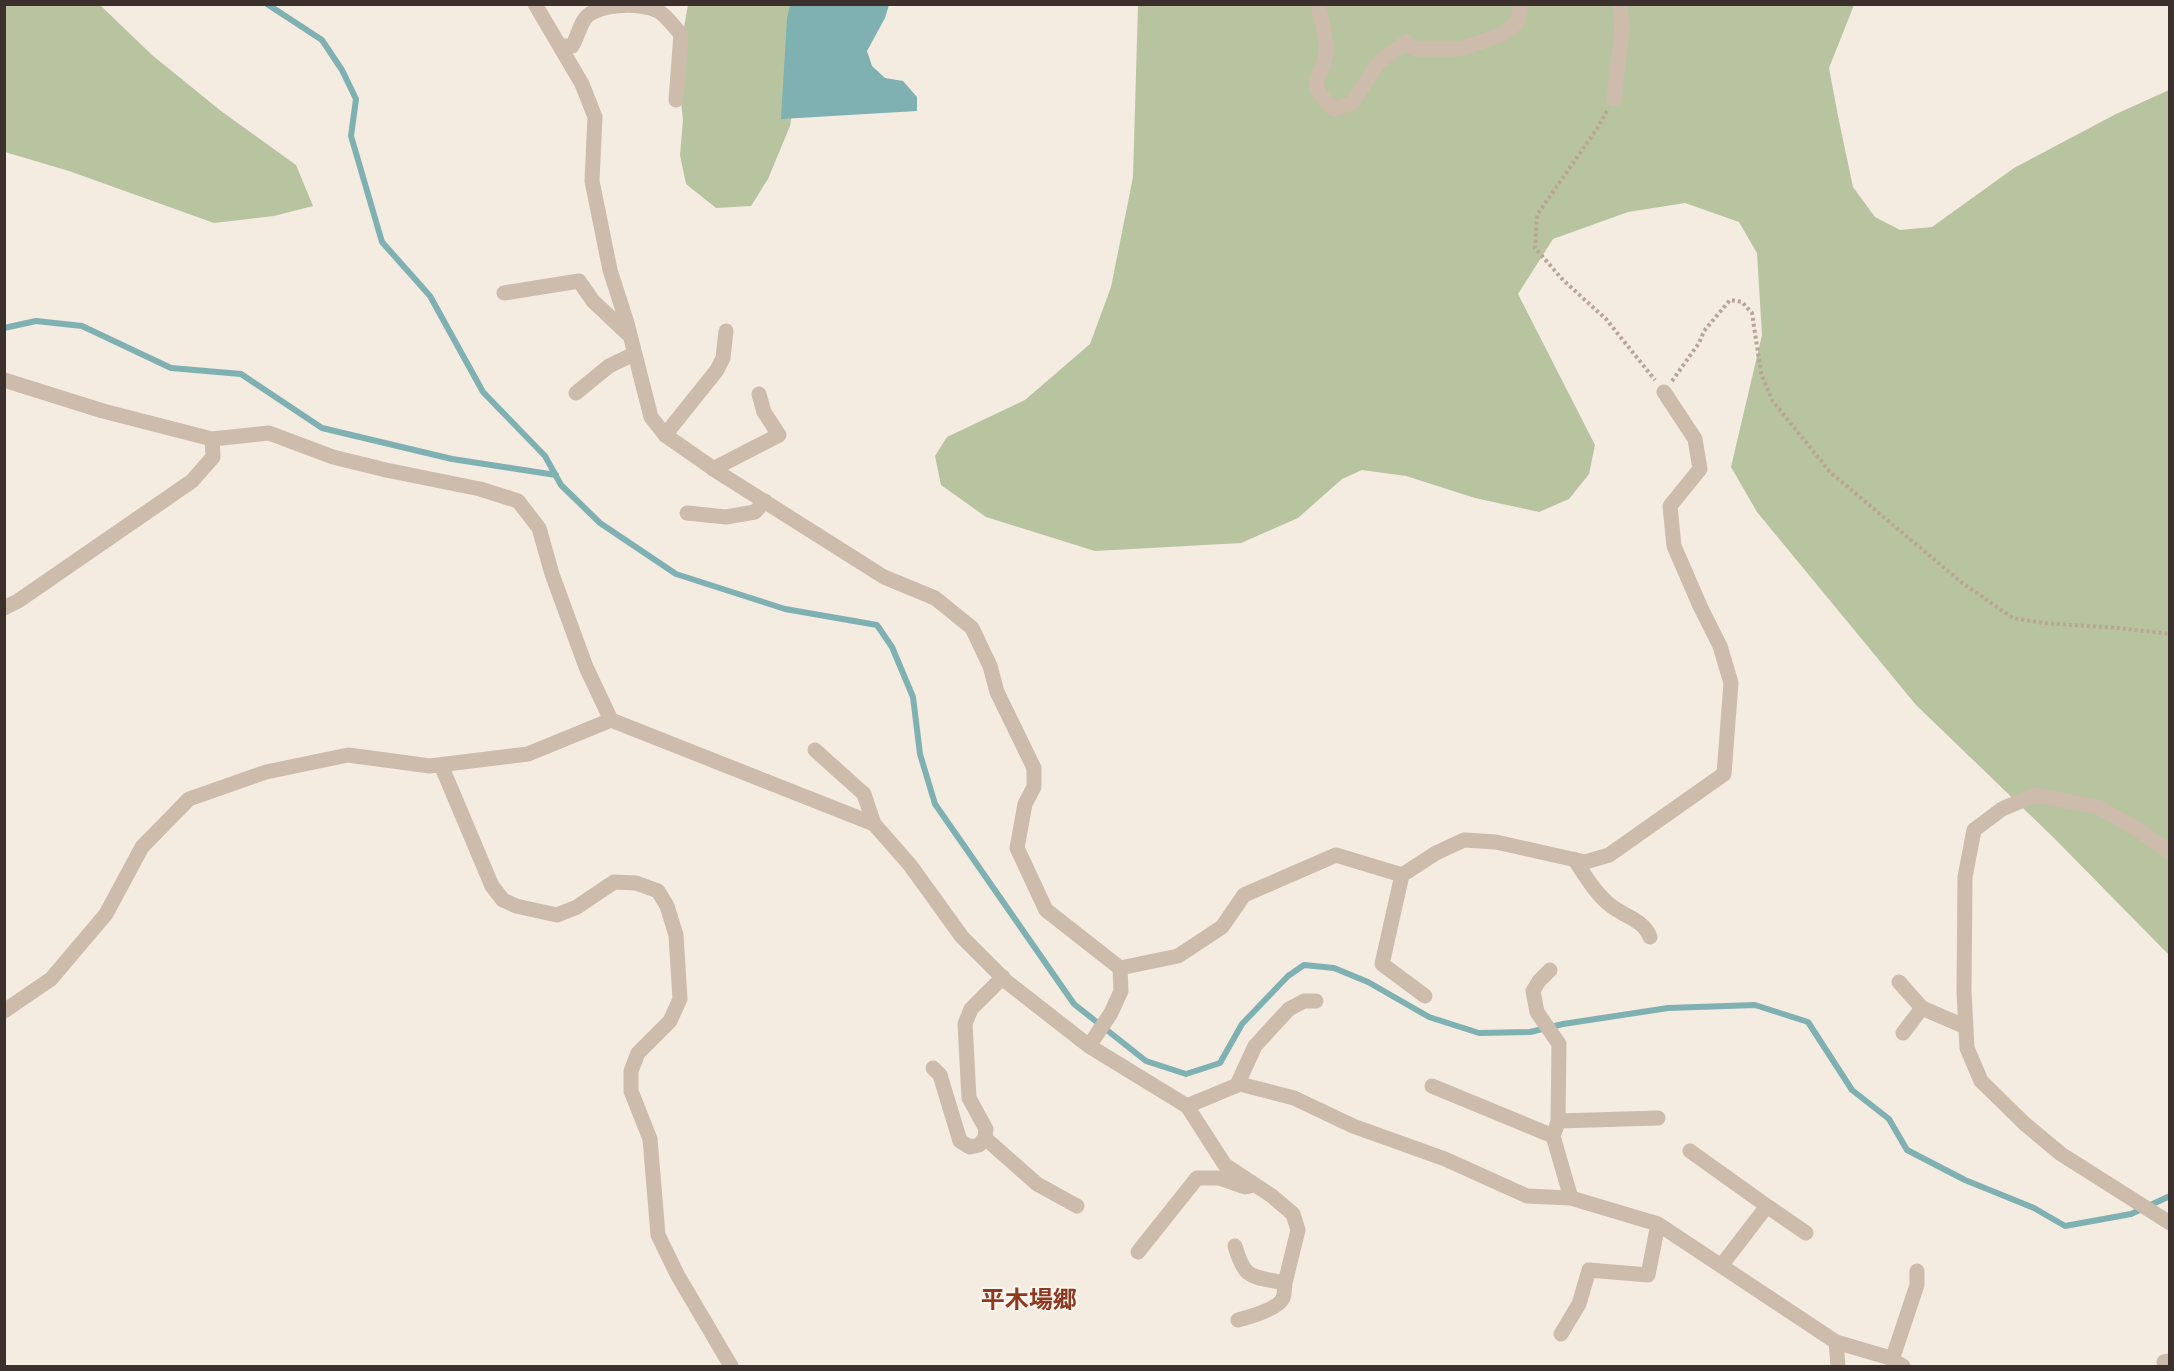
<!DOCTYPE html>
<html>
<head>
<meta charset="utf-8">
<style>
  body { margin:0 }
  #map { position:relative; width:2174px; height:1371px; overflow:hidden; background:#f4ebe1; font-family:Signika,sans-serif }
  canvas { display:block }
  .frame { position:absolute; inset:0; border:6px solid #3b302b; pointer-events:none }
</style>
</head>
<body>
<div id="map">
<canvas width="2174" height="1371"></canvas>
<div class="frame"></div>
</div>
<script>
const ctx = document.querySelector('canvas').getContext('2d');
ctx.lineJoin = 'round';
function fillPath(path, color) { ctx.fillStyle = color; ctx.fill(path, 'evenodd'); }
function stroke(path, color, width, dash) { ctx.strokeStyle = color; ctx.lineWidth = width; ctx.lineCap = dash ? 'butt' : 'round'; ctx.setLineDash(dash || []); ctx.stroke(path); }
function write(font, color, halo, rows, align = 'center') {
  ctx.font = font + ' Signika,"Noto Sans JP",sans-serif'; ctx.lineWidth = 4.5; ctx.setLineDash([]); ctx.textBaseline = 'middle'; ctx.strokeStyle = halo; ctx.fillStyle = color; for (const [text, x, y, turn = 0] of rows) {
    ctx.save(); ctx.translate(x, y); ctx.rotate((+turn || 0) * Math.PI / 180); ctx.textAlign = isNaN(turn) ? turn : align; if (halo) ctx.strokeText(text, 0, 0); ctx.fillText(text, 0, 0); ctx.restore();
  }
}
const green = new Path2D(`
  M4,5H100L152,55L221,111L296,165L313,206L274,216L214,223L69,171L5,152Z
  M688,5H806L800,61L790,126L768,179L751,206L716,208L686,184L680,155L683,120L677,66Z
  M1138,5H1854L1829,68L1838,116L1853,187L1875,217L1900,230L1932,227L2014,168L2116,114L2169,90V955L2053,837L1916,705L1757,512L1731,467L1762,335L1757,253L1739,222L1685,203L1628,212L1553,239L1518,294L1595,445L1589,474L1569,499L1539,512L1475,498L1406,476L1362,470L1342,479L1298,518L1241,543L1095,551L986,517L941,485L935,456L947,437L1025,400L1090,344L1111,287L1133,177Z`);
const water = new Path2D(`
  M790,5H889L885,18L867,51L872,66L885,78L903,81L917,97V111L781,119L787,18Z`);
const stream = new Path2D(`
  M267,4L322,40L342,70L356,99L351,136L382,242L430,296L483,392L545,456L561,485L600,523L676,574L785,609L877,625L892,647L913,697L920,754L935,804L1074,1004L1146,1061L1186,1074L1220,1063L1242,1024L1288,976L1304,965L1334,968L1368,982L1429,1017L1479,1033L1530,1032L1563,1024L1668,1008L1755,1005L1808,1022L1852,1090L1889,1119L1907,1150L1965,1180L2034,1208L2065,1226L2131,1214L2170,1196
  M4,328L36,321L82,326L171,368L241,374L322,428L452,459L556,475`);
const path = new Path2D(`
  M1607,111L1598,127L1537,215L1535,248L1563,280L1606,319L1655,380
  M1672,381L1699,343L1704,331L1730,300L1742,302L1752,313L1761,373L1772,400L1830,472L1961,582L2013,618L2043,623L2118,628L2170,634`);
const minor = new Path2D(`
  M535,4L582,84L595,117L592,181L610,270L627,323L651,417L665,435L721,474L884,577L935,598L972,628L990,666L997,692L1034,768V787L1025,804L1017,848L1046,910L1120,968L1178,956L1222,927L1244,895L1336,855L1402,875L1436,853L1464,840L1496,842L1585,862L1609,855L1724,774L1731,683L1720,646L1700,606L1674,546L1670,506L1700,469L1695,439L1664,392
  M1318,4C1320,17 1328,40 1326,51C1322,84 1303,80 1334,109L1352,103L1379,62L1406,42L1415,49H1460L1503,34L1517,22L1521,4
  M561,46H572C577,38 579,28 584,20C594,3 642,2 658,11C666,15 674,27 681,34L676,100
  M1614,99L1622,29L1620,4
  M504,293L579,281L593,301L630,336
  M4,380L103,411L212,439L269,433L333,457L386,470L480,489L518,501L539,528L552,574L586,667L611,720L874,824L910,865L962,937L1007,982L1089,1046L1187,1106L1240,1084L1294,1098L1353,1126L1445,1159L1527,1196L1571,1198L1658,1224L1836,1342L1887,1357L1903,1366
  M576,393L609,366L634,354
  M665,435L717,370L723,358L726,331
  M713,469L779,435L764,412L759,394
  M687,513L726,517L755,512L765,501
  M4,608L18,601L192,481L213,457L212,439
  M815,750L864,794L874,824
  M441,765L492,886L503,900L516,906L557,915L577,907L614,882L636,883L658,891L667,906L676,935L680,999L670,1021L638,1053L631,1071V1091L650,1139L658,1235L678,1276L731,1366
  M2170,852L2137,829L2098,807L2035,795L2002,809L1974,830L1965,877L1964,992L1967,1048L1981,1081L2025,1124L2061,1154L2170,1223
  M1574,859C1585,875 1595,893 1610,905C1623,916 1643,919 1650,937
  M1402,875L1382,964L1425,996
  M1550,970L1539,981L1533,991L1537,1012L1559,1044L1558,1121
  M1899,982L1922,1008L1966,1027
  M4,1011L51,979L106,914L142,847L189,799L266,772L348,755L430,766L528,754L611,720
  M1903,1033L1922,1008
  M1089,1046L1111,1013L1121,991L1120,968
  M933,1068L940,1075L960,1141L970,1147L979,1145L985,1138L986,1129L969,1098L965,1024L971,1009L1003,977
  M1237,1085L1255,1046L1276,1023L1289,1009L1304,1001H1316
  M1432,1086L1553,1136L1571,1198
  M1187,1106L1225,1165L1272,1196L1293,1214L1298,1230L1285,1283C1252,1276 1245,1281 1235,1246
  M1555,1131L1558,1121L1658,1118
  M985,1138L1037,1184L1077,1206
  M1690,1151L1767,1206
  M1138,1252L1197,1178H1219L1245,1187L1250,1186
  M1721,1266L1767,1206L1806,1233
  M1238,1320C1249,1317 1278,1309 1283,1298C1285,1295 1284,1287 1285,1283
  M1561,1334L1579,1304L1589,1270L1648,1275L1658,1224
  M1836,1342L1838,1366
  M1892,1360L1917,1285V1271
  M2164,1362L2170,1361`);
const quarterNames = [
  ["平木場郷",1029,1302]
];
fillPath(green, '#b8c4a0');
fillPath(water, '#7fb0b2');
stroke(stream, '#7fb0b2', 6);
stroke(path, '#b9a596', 4, [3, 3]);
stroke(minor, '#cdbbac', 15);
write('bold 24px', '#8c3b22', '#fbf5ee', quarterNames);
</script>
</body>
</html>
